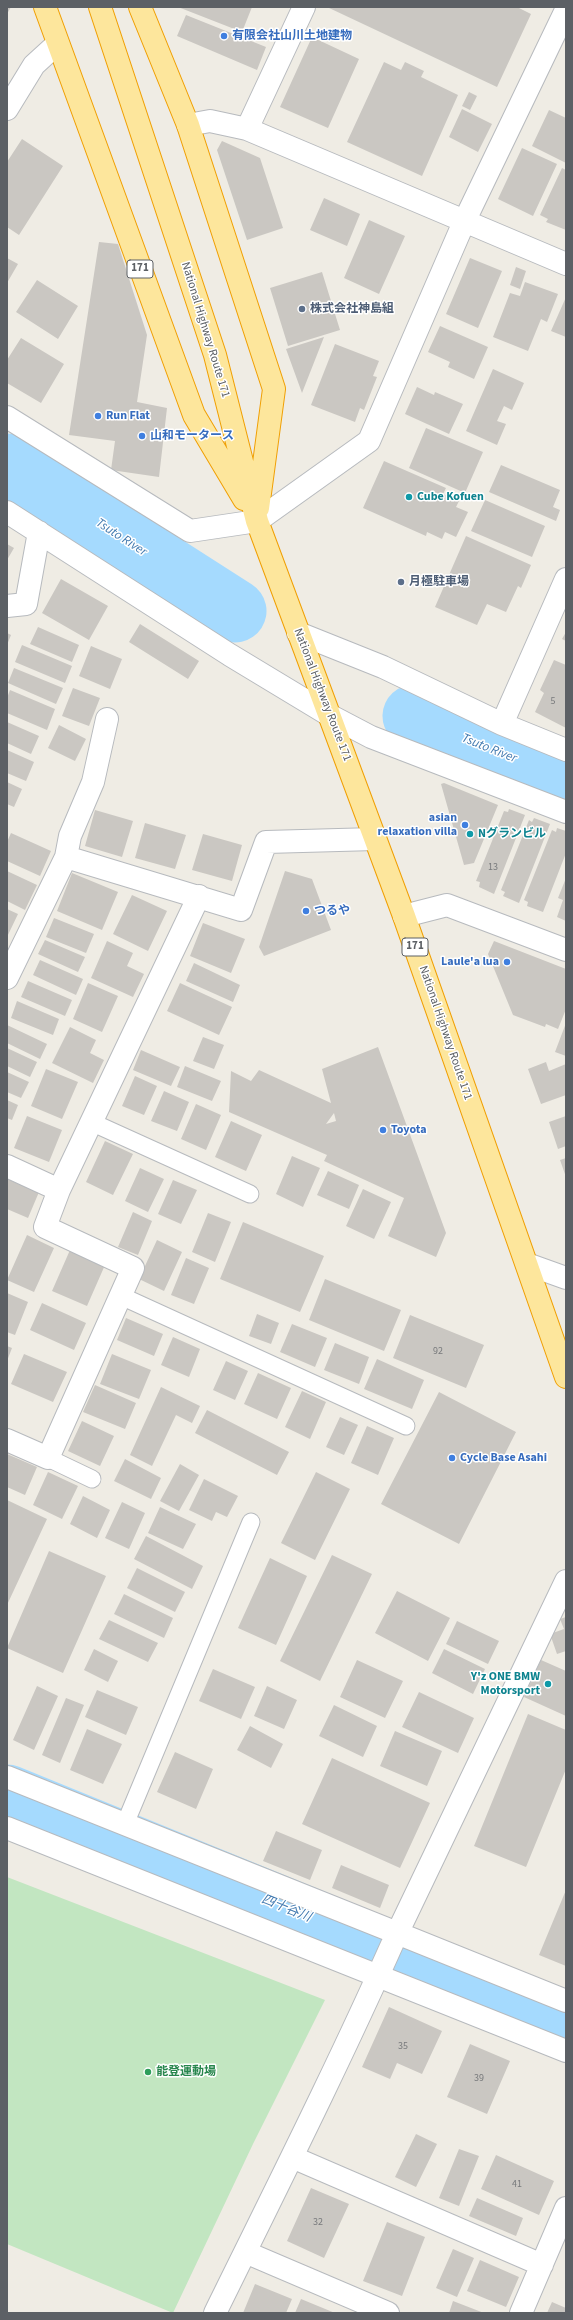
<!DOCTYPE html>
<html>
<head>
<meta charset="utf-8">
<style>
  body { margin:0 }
  #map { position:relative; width:573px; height:2320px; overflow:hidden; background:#efece4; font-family:"Source Sans 3",sans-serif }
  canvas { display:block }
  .frame { position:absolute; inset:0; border:8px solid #5c6065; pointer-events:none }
</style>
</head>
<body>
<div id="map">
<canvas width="573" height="2320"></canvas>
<div class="frame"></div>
</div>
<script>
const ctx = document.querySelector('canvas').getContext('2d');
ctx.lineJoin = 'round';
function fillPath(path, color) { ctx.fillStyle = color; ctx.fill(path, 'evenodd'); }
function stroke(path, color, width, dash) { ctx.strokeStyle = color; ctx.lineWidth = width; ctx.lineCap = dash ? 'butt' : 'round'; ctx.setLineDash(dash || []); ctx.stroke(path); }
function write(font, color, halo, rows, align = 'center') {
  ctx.font = font + ' "Source Sans 3","Noto Sans JP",sans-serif'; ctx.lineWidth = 3; ctx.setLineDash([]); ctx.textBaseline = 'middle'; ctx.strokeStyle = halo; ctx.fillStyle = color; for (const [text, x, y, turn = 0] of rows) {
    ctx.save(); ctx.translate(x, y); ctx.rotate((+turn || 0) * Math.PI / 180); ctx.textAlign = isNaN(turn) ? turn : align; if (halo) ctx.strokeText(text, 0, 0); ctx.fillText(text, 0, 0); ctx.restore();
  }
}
const green = new Path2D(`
  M7,1877L325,2000L253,2144L173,2313L7,2244Z`);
const river = new Path2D(`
  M7,465L235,611
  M414,716L480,746L566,779
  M7,1796L527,2008L566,2022`);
const building = new Path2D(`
  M7,7H11L7,14Z
  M178,7H252L242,32Z
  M327,7H517L531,14L497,87Z
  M186,15L266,47L257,70L177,36Z
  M312,37L359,59L328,128L280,107Z
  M384,62L401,70L405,62L424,71L421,77L458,95L422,176L347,142Z
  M469,92L477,96L470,110L462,106Z
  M462,109L492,124L478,152L449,137Z
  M549,110L566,118V163L532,146Z
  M22,139L63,166L19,235L7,227V162Z
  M222,141L260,158L283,228L247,240L217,150Z
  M522,148L557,164L533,216L498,199Z
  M562,168L566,170V230L546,222L548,219L540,215Z
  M324,198L360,214L347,246L310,230Z
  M369,220L405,236L379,294L344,278Z
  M99,242L118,244L147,335L137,402L167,408L159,477L111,470L115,441L69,435Z
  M7,258L18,264L7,283Z
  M470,258L502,271L478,328L446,314Z
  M516,267L526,271L520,289L510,285Z
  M322,272L340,330L288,346L270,288Z
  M37,280L78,306L58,339L16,312Z
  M525,282L558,294L547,322L541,319L528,351L493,337L510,293L520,296Z
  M566,297V337L551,331Z
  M440,326L488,347L474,379L448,367L450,362L428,352Z
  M324,337L302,393L286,349Z
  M21,338L64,364L41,403L7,383V360Z
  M335,344L379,361L373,376L377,377L364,410L360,408L355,422L311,405Z
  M493,369L524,383L512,410L504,406L497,421L506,424L497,445L466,431Z
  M417,387L434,395L435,392L463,404L449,434L405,414Z
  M426,428L483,452L465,493L409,468Z
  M384,461L446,488L443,494L459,501L456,507L468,512L456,537L445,532L442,539L427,532L426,536L363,508Z
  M501,465L560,490L553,507L560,510L556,521L489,492Z
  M485,500L545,526L532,557L471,531Z
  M466,536L531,565L521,588L518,586L506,612L487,604L477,625L435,607Z
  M7,544L14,548L7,560Z
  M61,579L108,606L89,640L42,613Z
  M140,624L199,661L188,679L129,642Z
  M38,627L79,645L72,662L30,644Z
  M566,632V641L562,639Z
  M7,633L11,635L7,645Z
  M22,645L72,666L65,683L15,662Z
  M91,646L122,659L110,689L79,676Z
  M554,660L566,665V728L535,712L544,693L540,690Z
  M14,668L63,688L56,704L8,683Z
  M73,688L100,698L89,726L62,716Z
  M10,690L55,709L47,730L7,713V698Z
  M7,722L39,736L31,754L7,743Z
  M59,725L86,739L75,761L48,748Z
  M7,750L34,762L26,781L7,773Z
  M7,782L22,789L14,807L7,804Z
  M444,783L498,805L474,863L464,865L441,784Z
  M509,809L525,815L494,894L479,887L480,882L476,881L504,811L508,812Z
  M95,810L133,821L122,857L85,846Z
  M534,818L550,824L519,903L503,896L505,892L501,890L529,820L532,822Z
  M145,823L186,835L175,869L135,858Z
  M557,828L566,831V853L543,912L527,906L528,902L524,900L552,830L556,832Z
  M11,833L51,851L40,876L7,861V842Z
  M203,834L242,845L232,881L192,870Z
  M7,871L37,885L25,910L7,901Z
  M285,871L312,879L331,930L264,956L259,947Z
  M72,873L118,892L102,930L57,911Z
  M566,878V921L557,917L563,900L558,898Z
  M132,895L167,911L148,951L113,934Z
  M7,909L18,914L7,937Z
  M54,918L94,934L86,953L46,937Z
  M203,923L245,939L231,973L190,956Z
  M45,940L85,957L78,972L38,954Z
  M107,941L133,953L127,966L144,974L133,997L91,978Z
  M494,941L566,969V1009L558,1029L546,1024L545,1027L513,1015L488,954Z
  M40,960L83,979L76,995L33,975Z
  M194,963L240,985L233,1002L186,981Z
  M28,981L72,1000L65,1016L21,997Z
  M88,983L118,996L102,1032L73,1019Z
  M180,983L232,1007L219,1035L167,1011Z
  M17,1001L59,1019L53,1035L11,1018Z
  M566,1023V1056L555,1052Z
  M7,1025L47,1044L40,1059L7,1043Z
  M70,1027L96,1040L90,1053L104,1060L93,1083L52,1063Z
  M203,1037L224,1045L214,1069L193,1061Z
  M378,1047L446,1233L436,1257L388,1236L404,1198L324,1161L327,1155L229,1112L231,1071L251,1081L259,1070L331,1103L322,1069ZM334,1113L336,1121L326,1124Z
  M7,1048L37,1062L30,1077L7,1066Z
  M141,1050L180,1067L171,1086L133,1070Z
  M546,1062L549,1071L566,1064V1095L541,1104L528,1069Z
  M185,1066L221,1081L212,1101L177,1087Z
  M46,1069L78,1082L62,1119L31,1106Z
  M7,1072L29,1082L21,1098L7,1092Z
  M135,1076L157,1086L144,1115L122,1106Z
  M164,1091L189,1102L177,1131L151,1121Z
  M7,1100L18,1105L12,1120L7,1118Z
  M196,1104L221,1115L206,1150L181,1139Z
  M27,1116L62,1130L49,1162L14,1148Z
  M566,1116V1146L558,1149L549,1122Z
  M231,1121L262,1135L246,1171L215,1157Z
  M105,1141L133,1154L113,1195L86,1182Z
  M292,1156L320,1168L303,1207L276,1194Z
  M566,1158V1177L560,1160Z
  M140,1168L164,1179L148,1212L125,1201Z
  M328,1171L359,1185L349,1209L317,1195Z
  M7,1179L39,1192L28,1218L7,1209Z
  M173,1180L197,1190L181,1224L158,1214Z
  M363,1189L391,1202L374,1239L346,1226Z
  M133,1212L152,1221L138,1255L118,1247Z
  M208,1213L231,1222L215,1262L192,1252Z
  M243,1222L324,1256L300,1312L220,1279Z
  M27,1235L54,1248L34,1292L7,1280Z
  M157,1240L182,1252L164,1291L139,1279Z
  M70,1250L105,1265L87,1306L52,1291Z
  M186,1258L209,1268L194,1304L171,1295Z
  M325,1279L401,1310L384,1351L309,1320Z
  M7,1293L28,1302L15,1335L7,1332Z
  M42,1303L86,1323L74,1350L30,1330Z
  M257,1314L279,1323L271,1344L249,1336Z
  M410,1315L484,1345L466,1388L393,1358Z
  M126,1318L163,1334L154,1356L117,1340Z
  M292,1324L327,1338L315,1367L280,1352Z
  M173,1337L200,1349L189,1377L161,1365Z
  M335,1343L369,1357L359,1384L324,1370Z
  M7,1346L12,1348L7,1361Z
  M24,1354L67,1372L53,1402L11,1384Z
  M112,1354L151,1370L139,1399L100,1384Z
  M377,1359L424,1380L412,1409L364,1389Z
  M226,1361L248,1371L235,1400L213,1390Z
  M258,1373L291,1388L277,1419L244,1404Z
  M95,1385L136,1403L125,1429L83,1412Z
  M161,1387L200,1406L192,1423L176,1415L152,1466L130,1455Z
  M302,1391L326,1402L310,1439L285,1427Z
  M439,1392L516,1432L459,1544L381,1504Z
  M207,1410L289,1452L277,1475L195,1433Z
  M340,1417L358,1425L344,1455L326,1447Z
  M82,1421L114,1436L100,1466L68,1451Z
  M367,1426L394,1438L378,1475L351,1463Z
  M7,1454L37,1467L25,1495L7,1487Z
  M125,1459L161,1478L151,1499L114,1481Z
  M180,1464L199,1475L179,1511L160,1501Z
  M48,1472L78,1486L62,1519L33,1505Z
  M316,1472L350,1489L315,1560L281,1543Z
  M204,1479L238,1496L227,1517L216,1512L212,1521L189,1510Z
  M83,1496L110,1510L97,1538L70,1524Z
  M7,1500L47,1519L7,1605Z
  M122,1502L145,1513L129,1549L105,1538Z
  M160,1507L196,1524L183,1549L148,1533Z
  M146,1536L203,1566L192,1589L134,1559Z
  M49,1551L106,1576L63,1673L7,1648Z
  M332,1555L372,1574L320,1681L280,1661Z
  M270,1558L307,1576L276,1645L238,1628Z
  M137,1568L185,1592L175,1612L127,1588Z
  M397,1591L450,1618L428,1661L375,1633Z
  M124,1594L173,1618L164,1638L114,1614Z
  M566,1617V1651L557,1654L550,1634L564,1629L560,1619Z
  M109,1620L158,1643L148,1662L99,1639Z
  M457,1621L499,1641L488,1664L446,1644Z
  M94,1649L118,1661L108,1682L84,1670Z
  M444,1649L485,1669L473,1694L432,1673Z
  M357,1660L403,1681L385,1718L340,1697Z
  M541,1660L566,1671V1716L524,1697Z
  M213,1669L255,1687L241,1719L199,1701Z
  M37,1686L58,1696L34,1750L13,1740Z
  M267,1686L297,1700L284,1729L254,1716Z
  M97,1690L138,1707L126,1735L85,1717Z
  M419,1692L474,1718L458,1753L402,1727Z
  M66,1698L84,1705L60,1763L42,1755Z
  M334,1705L377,1726L363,1757L319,1736Z
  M528,1714L566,1730V1769L526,1867L474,1846Z
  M250,1726L283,1744L271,1768L237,1750Z
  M87,1729L122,1744L103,1784L70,1770Z
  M395,1731L442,1751L427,1786L380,1766Z
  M175,1752L213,1769L196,1809L157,1792Z
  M332,1758L430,1803L400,1868L302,1824Z
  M276,1831L322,1850L310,1880L263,1861Z
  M341,1865L389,1885L380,1908L332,1888Z
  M566,1890V1966L539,1955Z
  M389,2007L442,2031L422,2074L397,2063L390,2079L362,2067Z
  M470,2044L510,2061L487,2114L447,2097Z
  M416,2134L437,2144L416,2187L395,2177Z
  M459,2149L479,2156L459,2206L439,2198Z
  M496,2155L554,2181L539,2215L481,2189Z
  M311,2188L349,2204L324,2258L287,2241Z
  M477,2198L523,2218L516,2236L469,2216Z
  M387,2222L425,2237L402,2296L363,2281Z
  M453,2249L474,2258L457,2297L436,2288Z
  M480,2260L519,2277L506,2307L467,2291Z
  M255,2284L292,2299L286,2313H243Z
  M301,2299L335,2313H295Z
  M453,2301L484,2313H449Z
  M552,2302L566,2308V2313H547Z`);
const service = new Path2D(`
  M91,1122L250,1194
  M121,1296L406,1426
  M48,1458L92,1479
  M125,1824L251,1522`);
const pedestrian = new Path2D(`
  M397,1933L566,2001`);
const minor = new Path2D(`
  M7,109L34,65L57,44
  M188,125L210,121L247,129L566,264
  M247,129L304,7
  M7,417L190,531L257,521L369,441L464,222L566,10
  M7,512L230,655L331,716L371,737L566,812
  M7,606L26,604L39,532
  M298,633L383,667L502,724L566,750
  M502,724L566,579
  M66,857L241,910L266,842L375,839
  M404,916L447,905L566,950
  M7,978L66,857L70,836L93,782L107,719
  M7,1166L59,1190
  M527,1264L566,1278
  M7,1440L48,1458L133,1268L45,1227L59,1190L199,896
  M7,1777L397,1933
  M292,2157L542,2265
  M245,2252L388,2313
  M215,2313C276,2189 338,2066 394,1940L566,1581
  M521,2313L566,2208`);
const tertiary = new Path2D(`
  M7,1828L566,2051`);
const trunk = new Path2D(`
  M45,7L194,415L244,499
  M100,7L215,355L257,521L404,916L566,1377
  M140,7L188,125L274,389L258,508`);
const markers = [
  [224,36,4,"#3f7fe0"],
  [302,309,4,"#5c6f8a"],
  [98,416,4,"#3f7fe0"],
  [142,436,4,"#3f7fe0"],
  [409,497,4,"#0f9aa8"],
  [401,582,4,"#5c6f8a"],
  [465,825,4,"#3f7fe0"],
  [470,834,4,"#0f9aa8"],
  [306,911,4,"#3f7fe0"],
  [507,962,4,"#3f7fe0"],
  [383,1130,4,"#3f7fe0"],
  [452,1458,4,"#3f7fe0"],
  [548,1684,4,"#0f9aa8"],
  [148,2072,4,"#2e9e5b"]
];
const numberNames = [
  ["5",553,702],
  ["13",493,868],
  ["92",438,1352],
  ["35",403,2047],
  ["39",479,2079],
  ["41",517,2185],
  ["32",318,2223]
];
const shields = [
  [140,269,26],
  [415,947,26]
];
const shieldNames = [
  ["171",140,269],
  ["171",415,947]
];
const shopNames = [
  ["有限会社山川土地建物",232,36],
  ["Run Flat",106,416],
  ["山和モータース",150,436],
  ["asian",457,818,"right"],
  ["relaxation villa",457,832,"right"],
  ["つるや",314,911],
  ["Laule'a lua",499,962,"right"],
  ["Toyota",391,1130],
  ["Cycle Base Asahi",460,1458]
];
const serviceNames = [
  ["株式会社神島組",310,309],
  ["月極駐車場",409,582]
];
const streetNames = [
  ["National Highway Route 171",205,330,73],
  ["National Highway Route 171",322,695,69],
  ["National Highway Route 171",445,1033,71]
];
const cultureNames = [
  ["Cube Kofuen",417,497],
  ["Nグランビル",478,834],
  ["Y'z ONE BMW",540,1677,"right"],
  ["Motorsport",540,1691,"right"]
];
const leisureNames = [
  ["能登運動場",156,2072]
];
const waterNames = [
  ["Tsuto River",121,538,33],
  ["Tsuto River",489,749,22],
  ["四十谷川",286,1909,22]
];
fillPath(green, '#c2e6c1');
stroke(river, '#a5dafe', 63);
fillPath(building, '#cac7c2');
stroke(service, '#b7babe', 19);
stroke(pedestrian, '#b7babe', 24);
stroke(minor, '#b7babe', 24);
stroke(tertiary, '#b7babe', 24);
stroke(trunk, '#f09f03', 24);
stroke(service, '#fff', 17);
stroke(pedestrian, '#fff', 22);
stroke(minor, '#fff', 22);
stroke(tertiary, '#fff', 22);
stroke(trunk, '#fde69c', 22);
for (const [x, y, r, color] of markers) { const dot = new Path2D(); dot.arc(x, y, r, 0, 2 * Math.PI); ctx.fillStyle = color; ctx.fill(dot); stroke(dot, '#fff', 1.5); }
write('10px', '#787a7c', null, numberNames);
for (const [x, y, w] of shields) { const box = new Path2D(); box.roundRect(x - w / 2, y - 9, w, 18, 3); ctx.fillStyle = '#fff'; ctx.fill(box); stroke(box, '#5c6065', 1); }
write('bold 11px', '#5c6065', null, shieldNames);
write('bold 12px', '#366cbe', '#fff', shopNames, 'left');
write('bold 12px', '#4e5e75', '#fff', serviceNames, 'left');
write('12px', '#5c6065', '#fff', streetNames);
write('bold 12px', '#0d838f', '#fff', cultureNames, 'left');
write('bold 12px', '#27864d', '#fff', leisureNames, 'left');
write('italic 13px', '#427ab0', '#fff', waterNames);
</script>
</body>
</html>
